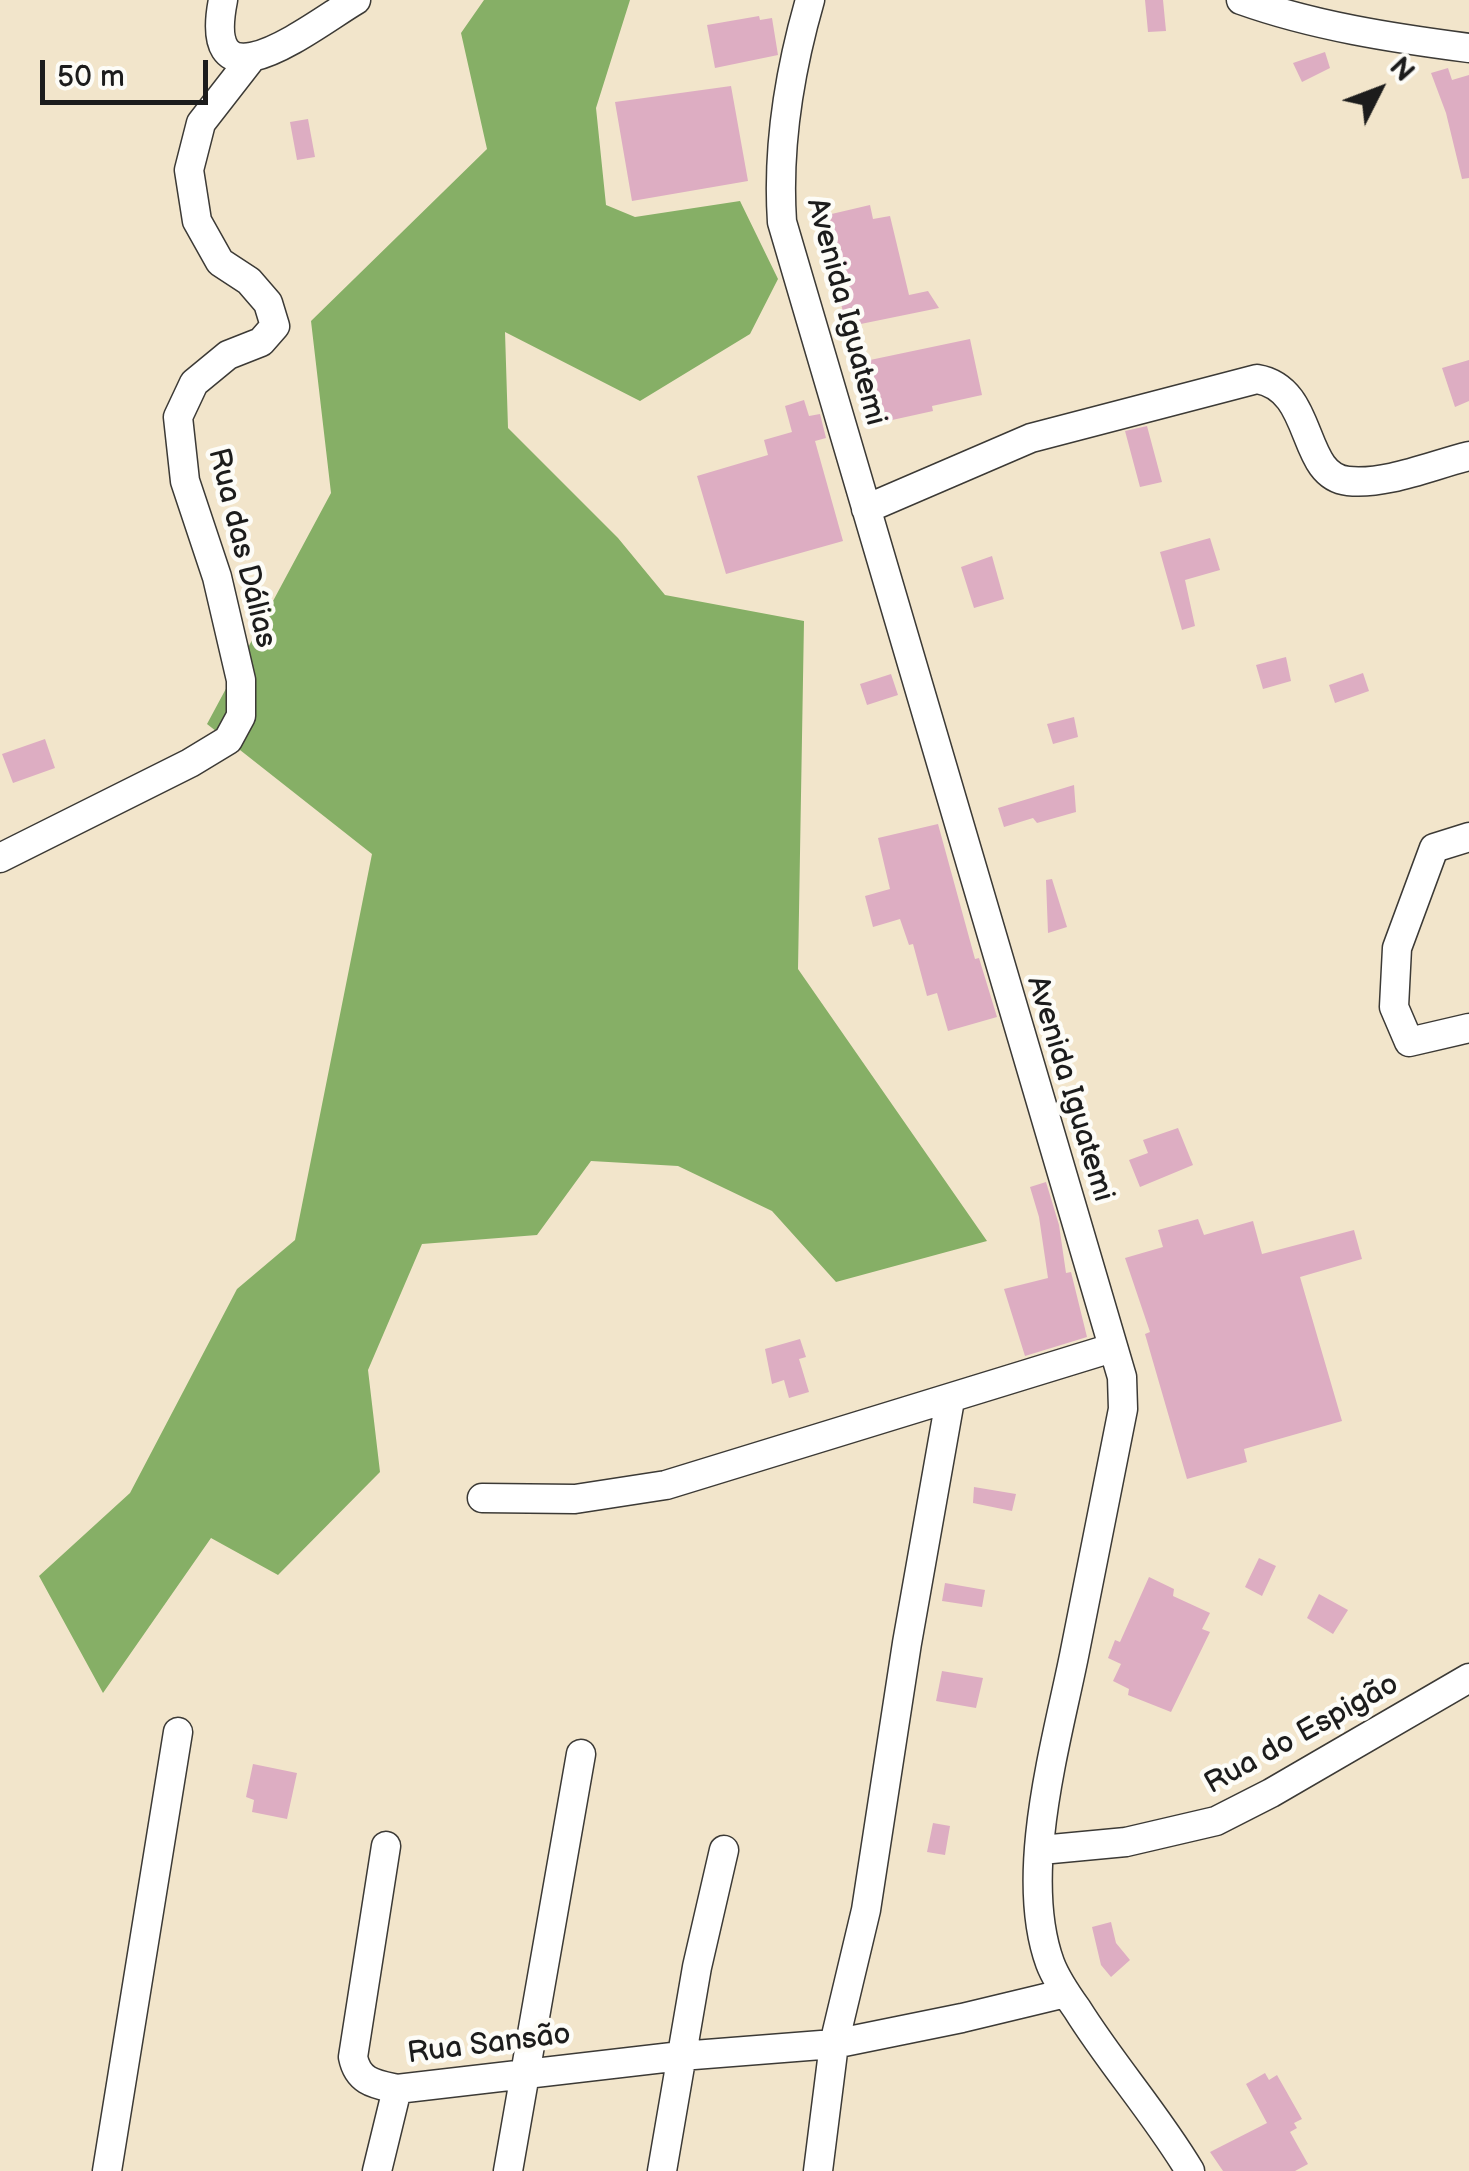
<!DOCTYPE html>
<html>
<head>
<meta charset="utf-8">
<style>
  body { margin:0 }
  #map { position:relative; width:1469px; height:2171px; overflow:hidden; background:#f2e5cb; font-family:"Balsamiq Sans",sans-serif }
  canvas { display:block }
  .north { position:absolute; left:1329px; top:40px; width:100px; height:100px; -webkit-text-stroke:8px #fdfcf7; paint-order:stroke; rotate:48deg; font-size:28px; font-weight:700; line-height:40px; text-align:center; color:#1c1c1c }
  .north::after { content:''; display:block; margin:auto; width:35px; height:45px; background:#1c1c1c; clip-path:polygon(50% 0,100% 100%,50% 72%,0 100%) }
  .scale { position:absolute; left:40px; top:60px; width:168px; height:45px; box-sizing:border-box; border:5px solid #1c1c1c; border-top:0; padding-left:12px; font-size:30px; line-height:35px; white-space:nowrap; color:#1c1c1c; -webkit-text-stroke:8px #fdfcf7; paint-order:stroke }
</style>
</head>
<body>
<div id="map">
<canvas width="1469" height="2171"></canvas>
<div class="north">N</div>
<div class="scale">50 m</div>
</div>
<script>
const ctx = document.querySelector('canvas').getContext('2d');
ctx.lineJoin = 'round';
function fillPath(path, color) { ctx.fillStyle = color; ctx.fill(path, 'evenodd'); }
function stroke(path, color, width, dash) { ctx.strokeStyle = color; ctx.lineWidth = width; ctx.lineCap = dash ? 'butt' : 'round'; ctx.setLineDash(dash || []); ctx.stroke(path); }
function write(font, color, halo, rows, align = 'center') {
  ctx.font = font + ' "Balsamiq Sans",sans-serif'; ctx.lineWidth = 9; ctx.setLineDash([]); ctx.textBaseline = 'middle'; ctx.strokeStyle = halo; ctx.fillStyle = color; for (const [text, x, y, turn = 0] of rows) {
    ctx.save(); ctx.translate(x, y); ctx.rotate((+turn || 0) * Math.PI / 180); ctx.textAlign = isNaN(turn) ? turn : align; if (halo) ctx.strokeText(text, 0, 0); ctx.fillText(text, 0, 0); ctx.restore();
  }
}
const forest = new Path2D(`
  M484,0H630L596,108L606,205L635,217L740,201L778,279L750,334L640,401L505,332L508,428L618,538L665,595L804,621L798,969L987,1241L836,1282L772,1211L678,1166L591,1161L537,1235L422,1244L368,1370L380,1472L278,1575L211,1538L103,1693L39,1576L130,1493L237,1289L295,1240L372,854L207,724L331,493L311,321L487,149L461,33Z`);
const building = new Path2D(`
  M1145,0H1163L1166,31L1148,32Z
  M759,16L760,20L772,18L778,55L715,68L707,25Z
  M1325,52L1330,68L1302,82L1293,63Z
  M1448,68L1452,80L1469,75V178L1462,179L1446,113L1431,73Z
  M731,86L748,181L632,201L615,102Z
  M308,119L315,157L297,160L290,122Z
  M870,205L873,219L890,216L909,295L928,291L939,308L846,327L823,216Z
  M970,339L982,395L932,406L933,411L883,422L881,410L867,414L860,382L874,379L870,360Z
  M1469,360V401L1455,407L1442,368Z
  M804,400L809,416L820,414L826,438L815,441L843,541L726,574L697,476L768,455L764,440L792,432L785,406Z
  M1147,426L1162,482L1140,487L1125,431Z
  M1210,538L1220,570L1185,580L1195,626L1182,630L1160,552Z
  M992,556L1004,599L974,608L961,567Z
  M1286,657L1291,681L1263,689L1256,665Z
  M1363,673L1369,691L1335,703L1329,685Z
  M891,674L898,695L867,705L860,684Z
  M1074,717L1078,737L1053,744L1047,724Z
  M45,739L55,768L13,783L2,754Z
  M1074,785L1076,812L1037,823L1033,818L1004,827L998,808Z
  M938,824L975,959L979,958L997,1017L948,1031L937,993L927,996L913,944L909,945L900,919L873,927L865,896L890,889L878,838Z
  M1052,879L1067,927L1048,933L1046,880Z
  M1178,1128L1193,1165L1140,1187L1129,1160L1148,1153L1143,1140Z
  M1046,1182L1059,1225L1066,1273L1071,1272L1087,1337L1025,1356L1004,1289L1048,1278L1039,1217L1030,1187Z
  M1198,1219L1204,1235L1253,1221L1262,1254L1354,1230L1362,1259L1300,1277L1342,1421L1244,1449L1247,1462L1187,1479L1145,1334L1150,1332L1125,1258L1163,1247L1158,1230Z
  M800,1339L806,1357L799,1359L809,1392L789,1398L784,1380L772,1384L765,1349Z
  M974,1487L1016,1494L1012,1511L973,1503Z
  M1259,1558L1276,1566L1262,1596L1245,1587Z
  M1149,1577L1174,1589L1173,1596L1210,1613L1202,1629L1210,1632L1171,1712L1128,1695L1129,1689L1113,1681L1121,1664L1108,1658L1115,1640L1120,1642Z
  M945,1583L985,1590L982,1607L942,1601Z
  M1319,1594L1348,1610L1333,1634L1307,1618Z
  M942,1671L983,1678L976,1708L936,1701Z
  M253,1764L297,1773L287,1819L252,1812L254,1800L246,1797Z
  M933,1823L950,1826L945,1855L927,1852Z
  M1111,1922L1116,1943L1130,1960L1111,1977L1101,1965L1092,1927Z
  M1265,2073L1269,2080L1277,2075L1302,2119L1294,2123L1297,2128L1290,2132L1308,2164L1295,2171H1223L1210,2152L1267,2123L1246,2084Z`);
const minor = new Path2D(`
  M223,0C200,117 315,24 356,0
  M810,0C789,73 777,147 782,222L1122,1377L1123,1409C1107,1491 1090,1574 1074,1656C1056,1745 1018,1875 1050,1963C1056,1979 1067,1995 1077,2009C1112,2065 1156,2114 1190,2171
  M1241,0C1314,26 1392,38 1469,48
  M866,509L1031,438L1257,379C1316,389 1299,476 1348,481C1387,485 1432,465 1469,456
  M1469,837L1434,848L1397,948L1394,1007L1409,1042L1469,1028
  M0,858L190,763L228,740L241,716V680L217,577L185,481L178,417L194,383L228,355L261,342L275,326L268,303L249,281L220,262L197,221L189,170L201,123L250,60
  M482,1498L575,1499L666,1485L1112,1348
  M386,1846L353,2057C358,2082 375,2084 397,2089L681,2056L834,2044L962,2018L1066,1993
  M1041,1850L1126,1842L1216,1821L1271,1793L1469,1678
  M107,2171L178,1732
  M377,2171L397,2089
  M508,2171L581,1754
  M662,2171L697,1967L724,1850
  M818,2171L834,2044L866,1910L907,1643L950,1400`);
const streetNames = [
  ["Avenida Iguatemi",845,312,75],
  ["Rua das Dálias",241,548,76],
  ["Avenida Iguatemi",1069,1089,73],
  ["Rua do Espigão",1302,1735,-29],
  ["Rua Sansão",489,2045,-7]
];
fillPath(forest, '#86af66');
fillPath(building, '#ddadc2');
stroke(minor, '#3c3a36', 31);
stroke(minor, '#fff', 28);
write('30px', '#1c1c1c', '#fdfcf7', streetNames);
</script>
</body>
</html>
